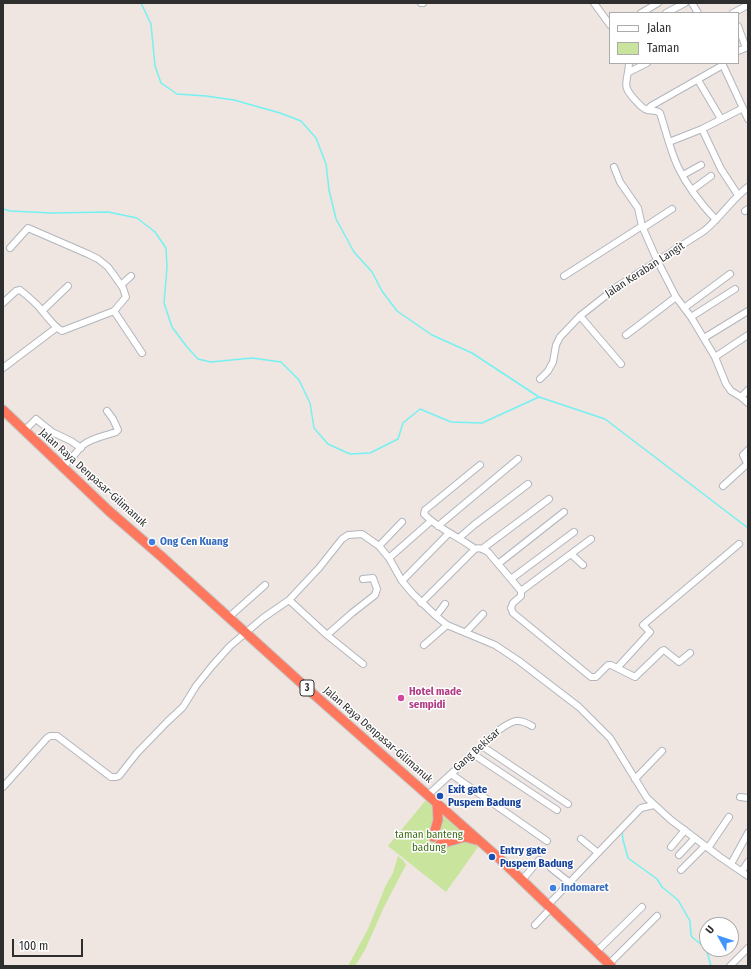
<!DOCTYPE html>
<html>
<head>
<meta charset="utf-8">
<style>
  body { margin:0 }
  #map { position:relative; width:751px; height:969px; overflow:hidden; background:#efe5e1; font-family:"Fira Sans Condensed",sans-serif }
  canvas { display:block }
  .frame { position:absolute; inset:0; border:4px solid #2e2e2e; pointer-events:none }
  .legend { position:absolute; left:609px; top:12px; width:130px; height:52px; box-sizing:border-box; background:#fff; border:1px solid #ababab; margin:0; padding:5px 7px; list-style:none; font-size:12px; color:#2e2e2e }
  .legend li { display:flex; align-items:center; gap:8px; height:20px }
  .legend b { width:20px; border:1px solid #ababab }
  .north { position:absolute; left:699px; top:917px; width:40px; height:40px; box-sizing:border-box; background:#fff; border:1px solid #ababab; border-radius:50%; rotate:309deg; font-size:11px; font-weight:700; line-height:16px; text-align:center; color:#2e2e2e }
  .north::after { content:''; display:block; margin:auto; width:14px; height:18px; background:#4195fc; clip-path:polygon(50% 0,100% 100%,50% 72%,0 100%) }
  .scale { position:absolute; left:12px; top:939px; width:71px; height:18px; box-sizing:border-box; border:2px solid #2e2e2e; border-top:0; padding-left:5px; font-size:12px; line-height:14px; white-space:nowrap; color:#2e2e2e; -webkit-text-stroke:3px #fff; paint-order:stroke }
</style>
</head>
<body>
<div id="map">
<canvas width="751" height="969"></canvas>
<div class="frame"></div>
<ul class="legend">
<li><b style="height:5px;background:#fff"></b>Jalan</li>
<li><b style="height:11px;background:#c9e59d"></b>Taman</li>
</ul>
<div class="north">U</div>
<div class="scale">100 m</div>
</div>
<script>
const ctx = document.querySelector('canvas').getContext('2d');
ctx.lineJoin = 'round';
function fillPath(path, color) { ctx.fillStyle = color; ctx.fill(path, 'evenodd'); }
function stroke(path, color, width, dash) { ctx.strokeStyle = color; ctx.lineWidth = width; ctx.lineCap = dash ? 'butt' : 'round'; ctx.setLineDash(dash || []); ctx.stroke(path); }
function write(font, color, halo, rows, align = 'center') {
  ctx.font = font + ' "Fira Sans Condensed",sans-serif'; ctx.lineWidth = 3; ctx.setLineDash([]); ctx.textBaseline = 'middle'; ctx.strokeStyle = halo; ctx.fillStyle = color; for (const [text, x, y, turn = 0] of rows) {
    ctx.save(); ctx.translate(x, y); ctx.rotate((+turn || 0) * Math.PI / 180); ctx.textAlign = isNaN(turn) ? turn : align; if (halo) ctx.strokeText(text, 0, 0); ctx.fillText(text, 0, 0); ctx.restore();
  }
}
const green = new Path2D(`
  M426,800L478,847L446,892L388,846Z
  M398,856L404,861L406,865L384,907L365,950L355,966H348L368,929L386,885L393,873Z`);
const stream = new Path2D(`
  M141,3L151,24L155,66L161,83L177,94L206,96L234,100L280,113L301,121L316,138L326,164L329,190L336,219L354,252L372,272L382,291L397,311L432,335L472,353L539,397L605,419L748,528
  M3,209L10,211L52,213L108,212L137,218L155,232L166,248L167,267L164,303L172,327L187,347L198,359L211,362L252,358L281,362L299,380L310,403L314,428L328,444L350,454L370,453L398,439L403,423L420,409L451,422L482,423L539,397
  M622,832L623,840L628,858L657,879L662,887L678,900L690,921L691,935L693,938L706,948L711,966`);
const minor = new Path2D(`
  M421,3H423
  M594,3L610,25
  M692,3L698,13
  M641,13L658,3
  M666,13L685,3
  M733,13L748,5
  M738,26L746,48
  M738,51L748,47
  M629,63C628,84 620,84 636,101C638,103 641,107 645,109C650,112 655,109 660,113C666,131 670,150 678,167C687,186 701,204 716,220
  M722,63L748,119
  M629,72L647,63
  M698,80L721,119
  M647,110L651,106L723,65
  M702,129L721,169L738,195
  M669,142L702,129L743,108
  M614,167L620,182L638,208L642,226L657,260L676,297L691,317L715,357L726,384L731,391L741,397L748,403
  M683,175L701,165
  M692,190L711,176
  M745,211L748,209
  M643,228L672,209
  M564,276L642,226
  M121,285L131,276
  M3,303L16,291L20,290C25,294 30,298 35,303C44,311 52,326 62,331L114,311L126,297L123,288L116,278L108,267L98,259L88,254L28,228L10,248
  M684,308L730,274
  M42,311L68,286
  M114,311L142,353
  M580,316L621,364
  M691,317L735,289
  M626,335L676,297
  M704,338L748,311
  M715,357L748,335
  M3,368L56,328
  M540,379L548,371L553,362L556,345L560,337L580,316L618,286L704,231C720,218 731,200 748,187
  M741,397L748,390
  M24,431L36,419L52,432L71,441L81,448
  M480,465L425,510L424,514C438,529 458,536 475,549C480,547 483,549 488,552L521,591L591,539
  M63,466C71,460 76,452 83,445C92,438 105,436 116,432L118,430L113,419L107,411
  M723,486L746,465L747,463L743,455L748,450
  M438,526L518,459
  M459,538L474,525L528,484
  M379,546L402,522
  M482,549L549,499
  M571,554L583,565
  M389,558L431,521
  M498,564L564,512
  M511,579L574,532
  M402,581L449,533
  M521,591V596L513,603L511,608L513,613L591,677H596L608,665H611L635,677L662,651L664,650L679,662L690,653
  M289,600L327,635L363,664
  M421,603L475,549
  M436,616L445,604
  M229,617L265,585
  M466,632L483,614
  M327,635L352,613L375,595L377,589L373,578L363,579
  M424,645L447,625
  M618,667L650,632L643,625L739,544
  M482,746L568,804
  M473,754L557,810
  M451,774L547,841
  M635,779L662,751
  M3,787L47,738L50,736H57L111,777H116L119,776L137,753L167,722L183,707L196,686L212,666L230,646L263,618L289,600L319,568L342,539L348,535L362,534L379,546L389,558L402,581L413,594L436,616L447,625L495,645L519,661L579,707L610,738L647,798L671,820L720,857L748,876
  M428,795L499,730C512,721 517,717 532,726
  M740,797L748,798
  M581,839L597,852
  M671,847L685,830
  M708,848L729,817
  M679,855L695,838
  M731,864L748,833
  M551,868L570,883
  M681,870L705,846
  M742,871L748,862
  M522,880L539,860
  M548,905L641,808L654,805
  M535,925L551,908
  M596,952L642,907
  M609,964L657,916
  M730,966L748,948`);
const highway = new Path2D(`
  M3,410L109,511L162,557L310,691L500,859L611,966
  M433,837L438,820L437,803
  M440,844L465,837L476,840`);
const markers = [
  [152,542,4,"#3f7fe0"],
  [401,698,4,"#d1479c"],
  [440,796,4,"#1a4fb4"],
  [492,857,4,"#1a4fb4"],
  [553,888,4,"#3f7fe0"]
];
const shields = [
  [307,688,14]
];
const shieldNames = [
  ["3",307,688]
];
const streetNames = [
  ["Jalan Keraban Langit",645,270,-33],
  ["Jalan Raya Denpasar-Gilimanuk",93,478,42],
  ["Jalan Raya Denpasar-Gilimanuk",378,735,41],
  ["Gang Bekisar",477,750,-42]
];
const shopNames = [
  ["Ong Cen Kuang",160,542],
  ["Indomaret",561,888]
];
const hotelNames = [
  ["Hotel made",409,692],
  ["sempidi",409,705]
];
const transitNames = [
  ["Exit gate",448,790],
  ["Puspem Badung",448,803],
  ["Entry gate",500,851],
  ["Puspem Badung",500,864]
];
const parkNames = [
  ["taman banteng",429,835],
  ["badung",429,848]
];
fillPath(green, '#c9e59d');
stroke(stream, '#74f1f1', 1.5);
stroke(minor, '#b1b6be', 8);
stroke(highway, '#c4c4c4', 11);
stroke(minor, '#fff', 6);
stroke(highway, '#ff775c', 9);
for (const [x, y, r, color] of markers) { const dot = new Path2D(); dot.arc(x, y, r, 0, 2 * Math.PI); ctx.fillStyle = color; ctx.fill(dot); stroke(dot, '#fff', 1.5); }
for (const [x, y, w] of shields) { const box = new Path2D(); box.roundRect(x - w / 2, y - 8, w, 16, 3); ctx.fillStyle = '#fff'; ctx.fill(box); stroke(box, '#2e2e2e', 1); }
write('bold 10px', '#2e2e2e', null, shieldNames);
write('11px', '#2e2e2e', '#fff', streetNames);
write('bold 11px', '#366cbe', '#fff', shopNames, 'left');
write('bold 11px', '#b23c85', '#fff', hotelNames, 'left');
write('bold 11px', '#164399', '#fff', transitNames, 'left');
write('11px', '#426e1b', '#fff', parkNames);
</script>
</body>
</html>
